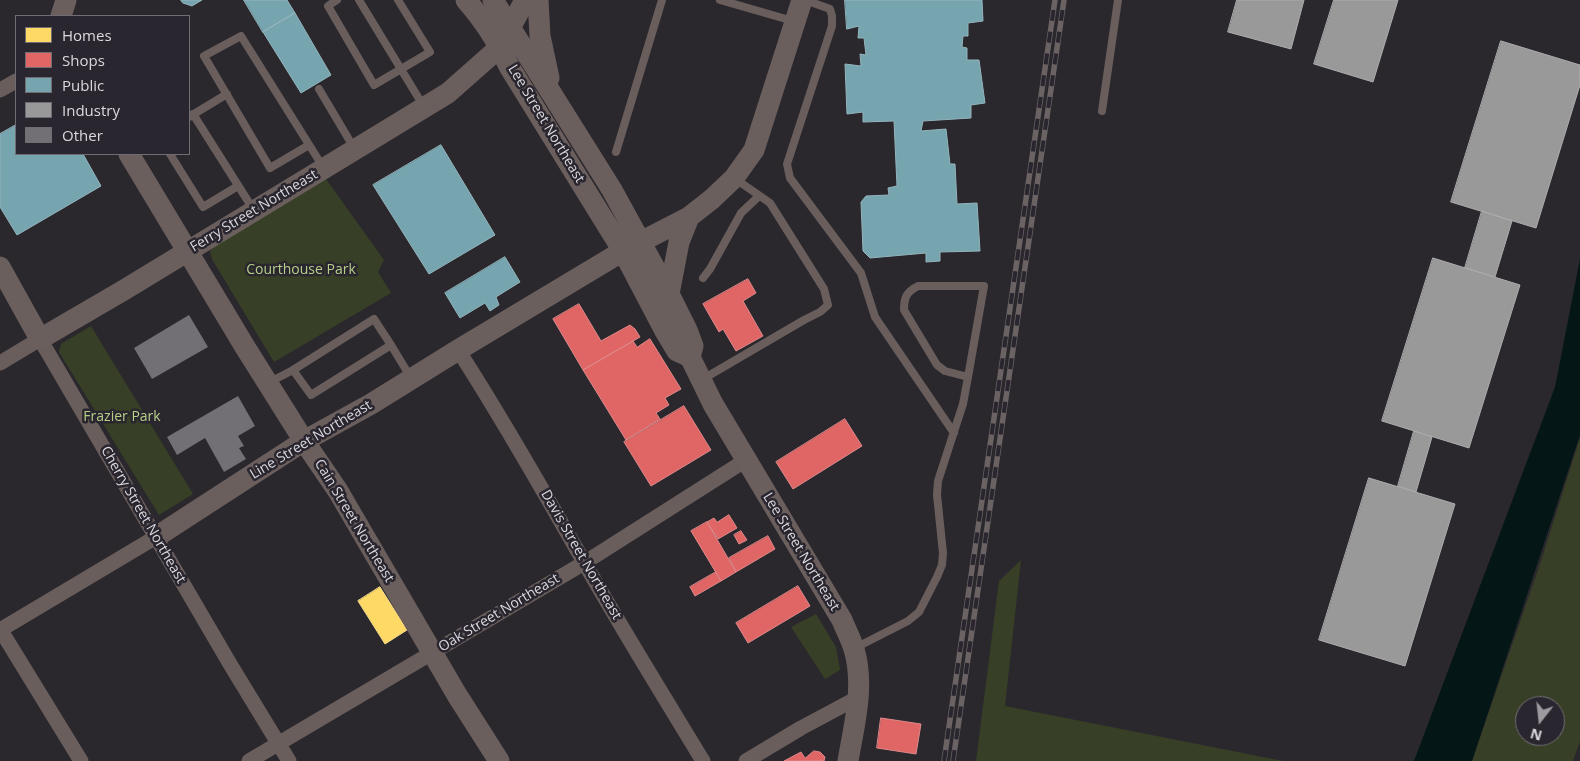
<!DOCTYPE html>
<html>
<head>
<meta charset="utf-8">
<style>
  body { margin:0 }
  #map { position:relative; width:1580px; height:761px; overflow:hidden; background:#2a282d; font-family:"Open Sans",sans-serif }
  canvas { display:block }
  .legend { position:absolute; left:15px; top:15px; width:175px; height:140px; box-sizing:border-box; background:#2a262f; border:1px solid #716d75; margin:0; padding:6px 9px; list-style:none; font-size:15px; color:#dbd8de }
  .legend li { display:flex; align-items:center; gap:10px; height:25px }
  .legend b { width:25px; border:1px solid #716d75 }
  .north { position:absolute; left:1515px; top:696px; width:50px; height:50px; box-sizing:border-box; background:#2a262f; border:1px solid #716d75; border-radius:50%; rotate:196deg; font-size:14px; font-weight:700; line-height:20px; text-align:center; color:#dbd8de }
  .north::after { content:''; display:block; margin:auto; width:18px; height:22px; background:#9d9aa0; clip-path:polygon(50% 0,100% 100%,50% 72%,0 100%) }
</style>
</head>
<body>
<div id="map">
<canvas width="1580" height="761"></canvas>
<ul class="legend">
<li><b style="height:14px;background:#ffd966"></b>Homes</li>
<li><b style="height:14px;background:#e06666"></b>Shops</li>
<li><b style="height:14px;background:#76a5af"></b>Public</li>
<li><b style="height:14px;background:#999"></b>Industry</li>
<li><b style="height:14px;background:#727074"></b>Other</li>
</ul>
<div class="north">N</div>
</div>
<script>
const ctx = document.querySelector('canvas').getContext('2d');
ctx.lineJoin = 'round';
function fillPath(path, color) { ctx.fillStyle = color; ctx.fill(path, 'evenodd'); }
function stroke(path, color, width, dash) { ctx.strokeStyle = color; ctx.lineWidth = width; ctx.lineCap = dash ? 'butt' : 'round'; ctx.setLineDash(dash || []); ctx.stroke(path); }
function write(font, color, halo, rows, align = 'center') {
  ctx.font = font + ' "Open Sans",sans-serif'; ctx.lineWidth = 5; ctx.setLineDash([]); ctx.textBaseline = 'middle'; ctx.strokeStyle = halo; ctx.fillStyle = color; for (const [text, x, y, turn = 0] of rows) {
    ctx.save(); ctx.translate(x, y); ctx.rotate((+turn || 0) * Math.PI / 180); ctx.textAlign = isNaN(turn) ? turn : align; if (halo) ctx.strokeText(text, 0, 0); ctx.fillText(text, 0, 0); ctx.restore();
  }
}
const green = new Path2D(`
  M326,179L384,260L378,272L391,293L274,362L212,259L210,251L217,244Z
  M91,326L193,494L159,515L59,352L61,344Z
  M1580,438V741L1573,761H1472L1540,564ZM1525,706H1555V736H1525Z
  M1021,560L1005,706L1283,761H976L999,581Z
  M816,614L836,647L840,670L825,679L791,627Z`);
const water = new Path2D(`
  M1580,259V435L1472,761H1414L1555,387Z`);
const homes = new Path2D(`
  M380,587L407,630L385,644L358,601Z`);
const shops = new Path2D(`
  M748,279L756,293L743,301L763,336L736,351L723,329L719,332L703,304Z
  M579,304L601,341L630,325L635,329L640,337L583,370L553,319Z
  M650,339L681,389L665,398L669,405L656,413L660,419L626,440L583,370L633,341L637,347Z
  M684,406L711,450L651,486L624,442Z
  M845,419L862,446L793,489L776,462Z
  M729,515L737,528L718,539L707,522L714,518L717,522Z
  M707,522L736,572L721,581L691,531Z
  M741,531L747,540L739,544L734,535Z
  M768,536L775,549L736,572L729,558Z
  M716,572L721,581L695,596L690,587Z
  M798,586L810,606L748,643L736,623Z
  M881,718L921,724L916,754L877,748Z
  M814,751L820,752L825,757L824,761H784L801,752L805,758Z`);
const public = new Path2D(`
  M181,0H202L192,6L183,3Z
  M244,0H287L295,13L263,32Z
  M845,0H982L983,21L968,23V36H963L962,47L967,48V60H979L985,103L971,105V118L923,121L921,131L946,129L950,164H955L957,204L977,203L980,251L940,252V261L926,262V253L870,258L863,251L861,202L866,196L889,195L888,188L897,186L894,121L863,122V112L847,114L845,64L861,66L860,54L866,55L864,38H858L859,26L847,29Z
  M295,13L331,75L301,93L263,32Z
  M16,125V154H83L101,186L17,235L0,207V134Z
  M441,145L495,235L429,274L373,185Z
  M505,257L520,282L496,297L499,305L490,311L485,303L460,318L445,293Z`);
const industry = new Path2D(`
  M1237,0H1304L1291,49L1228,32Z
  M1334,0H1398L1373,82L1314,64Z
  M1501,41L1580,65V85L1536,228L1451,202Z
  M1482,211L1512,221L1495,277L1465,268Z
  M1433,258L1520,285L1469,448L1382,421Z
  M1414,431L1432,437L1416,492L1398,486Z
  M1369,478L1455,504L1405,666L1319,640Z`);
const building = new Path2D(`
  M189,315L208,347L152,379L134,348Z
  M238,396L255,426L238,436L244,446L239,448L246,459L224,472L205,438L177,455L167,437Z`);
const lane = new Path2D(`
  M337,0L328,6L374,85L430,52L398,0
  M359,0L424,107
  M720,0L793,21
  M805,0L830,9L832,16V26L787,164L790,178L861,273L875,317L954,433
  M319,89L354,148
  M1102,111L1118,0
  M193,114L253,209
  M189,117L227,94
  M309,145L270,168L204,56L241,36L323,167
  M616,152L662,0
  M170,154L203,207L238,186
  M703,278L710,269L741,213L759,196
  M391,345L411,378
  M703,379L804,320L820,312L828,305L824,289L770,203L734,178
  M270,382L293,370L311,395L391,345L374,319L293,370
  M855,648L908,621L919,612L937,577L942,565L943,553L937,495L938,481L963,404L968,377L945,371L937,365L904,310C904,298 906,292 918,286H984L968,377`);
const street = new Path2D(`
  M0,90L16,81
  M458,350C503,419 543,491 584,562C622,629 663,695 703,761
  M0,363L40,339L230,664L289,761
  M0,629L81,761
  M0,630L156,537
  M249,761L584,563L746,460
  M746,761L801,728L859,697`);
const secondary = new Path2D(`
  M466,0C486,23 496,40 510,68L623,251L665,331L677,351L690,357L713,404L842,620C846,630 851,639 854,649C865,686 854,725 848,761
  M493,0L612,190L669,294L687,330L693,346L690,357
  M538,0L540,36L549,78
  M61,16L66,0
  M129,154L245,347L304,441L338,491L457,695L499,761
  M0,267L40,339L124,290L448,93L500,47L525,0
  M669,294L679,242L689,217
  M156,537L304,441L371,404L458,350L623,251L689,217L712,199L734,178L754,150L802,0`);
const rail = new Path2D(`
  M944,761L1055,0
  M953,761L1064,0`);
const streetNames = [
  ["Lee Street Northeast",546,124,59],
  ["Ferry Street Northeast",254,211,-31],
  ["Line Street Northeast",311,440,-31],
  ["Cherry Street Northeast",143,515,60],
  ["Cain Street Northeast",354,521,59],
  ["Lee Street Northeast",801,552,59],
  ["Davis Street Northeast",581,555,60],
  ["Oak Street Northeast",499,613,-31]
];
const parkNames = [
  ["Courthouse Park",301,270],
  ["Frazier Park",122,417]
];
fillPath(green, '#374026');
fillPath(water, '#051616');
fillPath(homes, '#ffd966');
stroke(homes, '#f4d98a', 1);
fillPath(shops, '#e06666');
stroke(shops, '#de888a', 1);
fillPath(public, '#76a5af');
stroke(public, '#94b4bd', 1);
fillPath(industry, '#999');
stroke(industry, '#adacae', 1);
fillPath(building, '#727074');
stroke(lane, '#695e5c', 8);
stroke(street, '#695e5c', 15);
stroke(secondary, '#6b5f5e', 21);
stroke(rail, '#6a6263', 5.5);
stroke(rail, '#2a262f', 4, [11]);
write('14px', '#dbd8de', '#2a262f', streetNames);
write('14px', '#b5ce88', '#2a262f', parkNames);
</script>
</body>
</html>
